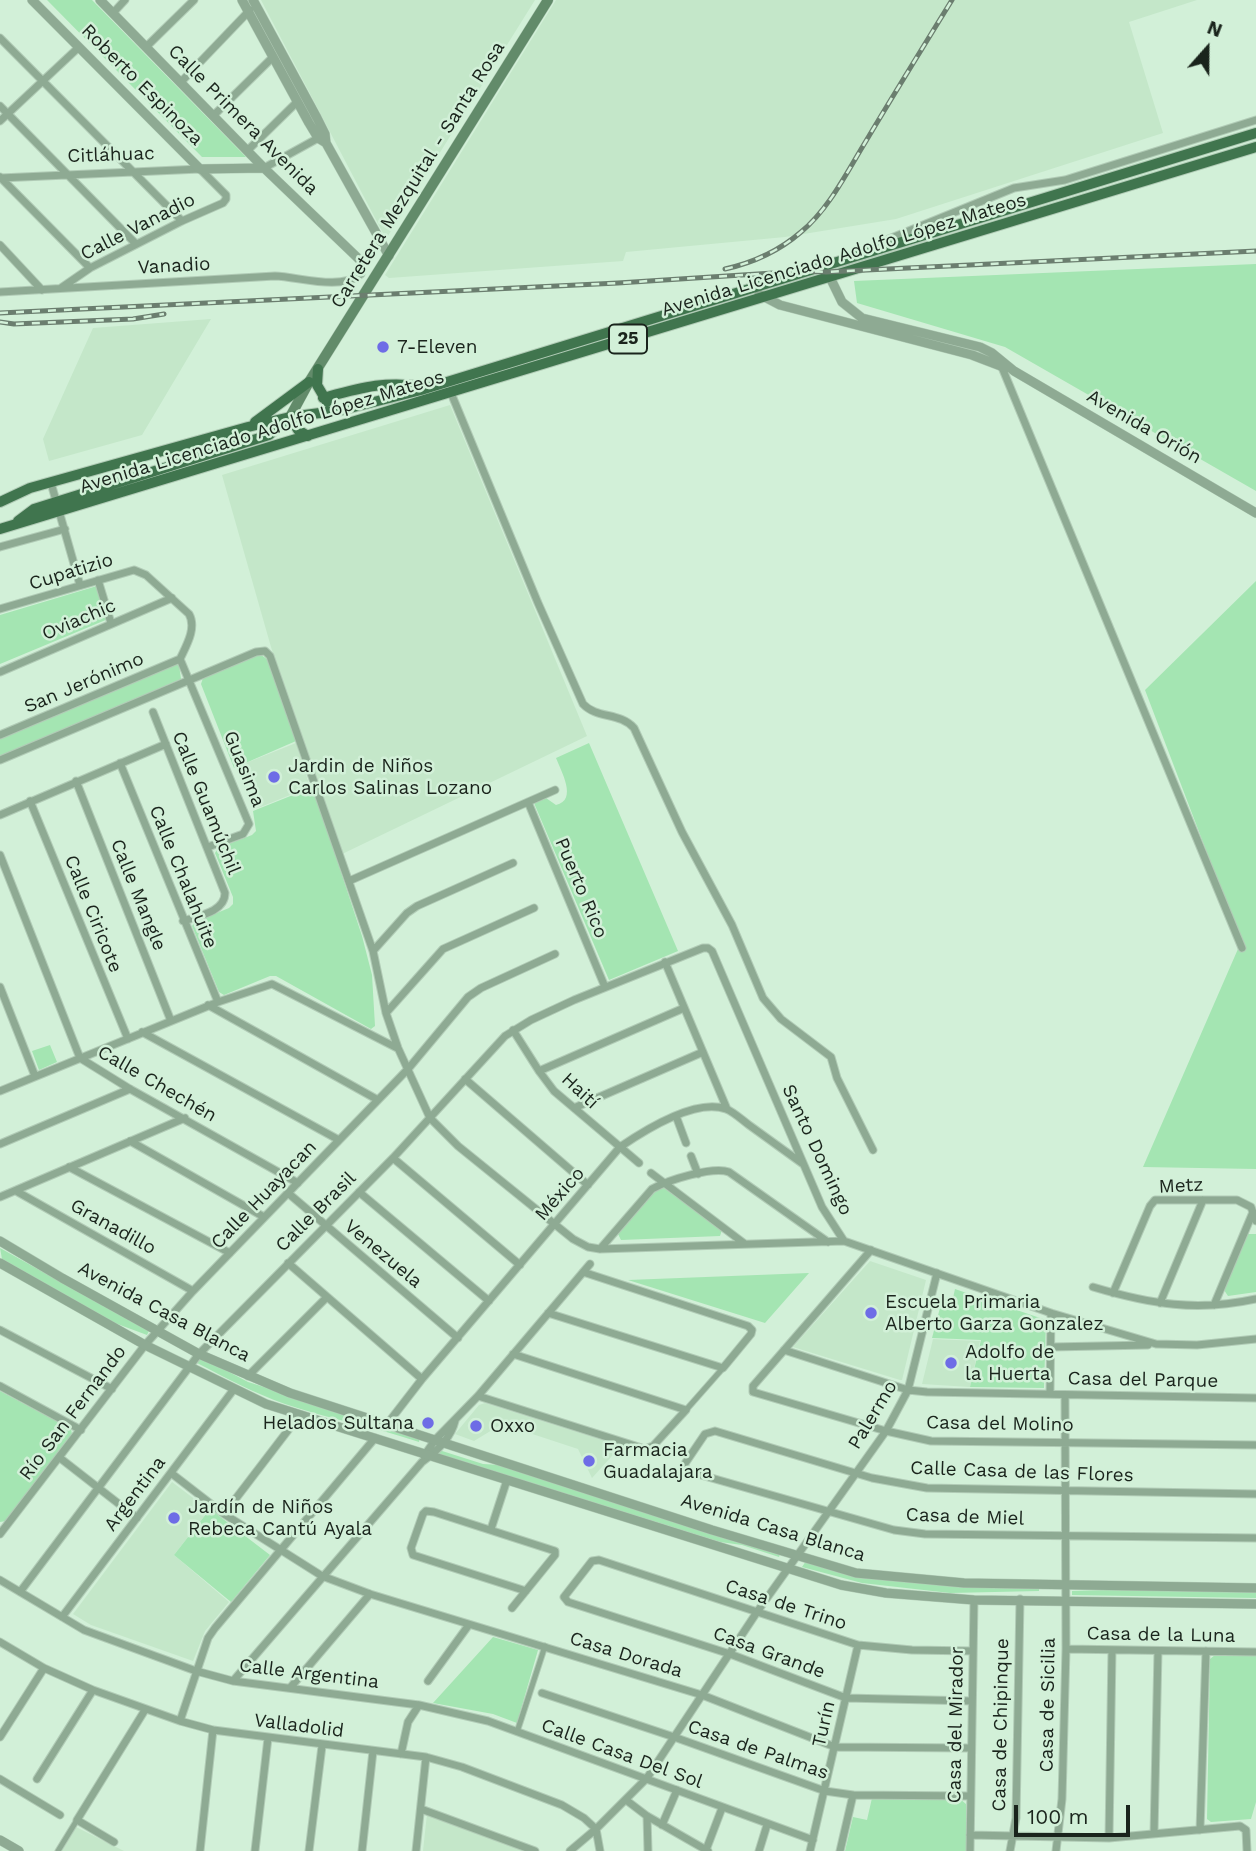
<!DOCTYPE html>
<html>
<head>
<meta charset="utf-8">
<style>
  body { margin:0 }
  #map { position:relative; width:1256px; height:1851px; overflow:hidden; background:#d2f0d8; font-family:"Work Sans",sans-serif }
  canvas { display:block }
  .north { position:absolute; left:1172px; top:14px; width:70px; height:70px; -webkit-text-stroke:5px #d2f0d8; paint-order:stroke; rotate:21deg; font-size:19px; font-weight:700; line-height:28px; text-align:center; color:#1a241c }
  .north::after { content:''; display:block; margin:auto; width:24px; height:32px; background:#1a241c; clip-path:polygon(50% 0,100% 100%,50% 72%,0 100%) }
  .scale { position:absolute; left:1014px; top:1805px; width:116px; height:32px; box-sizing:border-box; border:4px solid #1a241c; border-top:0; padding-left:9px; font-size:21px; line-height:24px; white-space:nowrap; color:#1a241c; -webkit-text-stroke:5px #d2f0d8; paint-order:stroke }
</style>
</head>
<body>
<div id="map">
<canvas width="1256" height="1851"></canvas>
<div class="north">N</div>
<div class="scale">100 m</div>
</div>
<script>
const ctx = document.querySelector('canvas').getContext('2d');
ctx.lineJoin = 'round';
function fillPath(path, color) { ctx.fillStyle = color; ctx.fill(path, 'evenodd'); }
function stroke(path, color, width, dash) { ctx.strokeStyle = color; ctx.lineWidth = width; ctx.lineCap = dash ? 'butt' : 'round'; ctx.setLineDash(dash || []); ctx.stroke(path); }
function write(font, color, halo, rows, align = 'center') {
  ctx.font = font + ' "Work Sans",sans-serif'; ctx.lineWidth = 5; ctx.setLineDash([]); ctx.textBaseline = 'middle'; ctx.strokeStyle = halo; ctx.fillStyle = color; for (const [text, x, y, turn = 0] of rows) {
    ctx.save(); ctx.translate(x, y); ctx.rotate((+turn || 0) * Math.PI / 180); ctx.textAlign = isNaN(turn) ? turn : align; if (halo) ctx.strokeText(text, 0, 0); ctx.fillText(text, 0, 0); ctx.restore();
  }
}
const built = new Path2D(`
  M261,0H535L386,239Z
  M556,0H1197L1129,22L1163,133L896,219L785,237L626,252L623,261L389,278L385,275Z
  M211,319L142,435L49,461L43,439L93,328Z
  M450,405L587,736L338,856L271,647L222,475Z
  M296,743L310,787L253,810L236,767Z
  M870,1261L926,1280L902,1380H900L793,1347Z
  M933,1339L980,1341L970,1387L922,1384Z
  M485,1403L621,1446L592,1478L578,1449L502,1424L474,1441L455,1434L479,1405Z
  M172,1482L209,1510L174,1555L229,1602L205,1631L193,1661L91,1625L73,1614Z
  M427,1814L526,1851H423Z
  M76,1827L124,1851H62Z`);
const green = new Path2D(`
  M47,0H92L246,157H202Z
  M1256,264V491L1005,347L857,303L854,281Z
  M1256,581V1169L1143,1167L1241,942L1145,690Z
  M97,586L108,619L0,664V615Z
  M260,654L268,660L296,741L234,768L201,684L203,678Z
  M176,664L179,665L181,679L0,757V738Z
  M589,743L678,951L609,980L534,803L546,798L556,805C578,800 561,771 556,758Z
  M313,787L362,936L372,975L375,1026L371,1029L276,976H270L224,995L219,992L192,926L195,922L229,908L233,904V897L215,853L218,848L252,835L256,831L253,811Z
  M50,1045L57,1062L39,1070L32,1051Z
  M664,1188L722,1230L720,1236L621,1240L618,1234L657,1189Z
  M1247,1234H1256V1292L1228,1296L1224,1290Z
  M0,1248L149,1331L147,1335L112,1322L2,1259Z
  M809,1273L765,1323L628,1280Z
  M955,1289L1046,1320L1044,1388L970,1387L981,1340L932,1338L941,1304L951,1307Z
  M201,1357L248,1382L420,1435L419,1442C375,1427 329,1419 285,1404C254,1393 226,1378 197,1363Z
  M0,1391L71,1429L72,1434L6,1521L0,1522Z
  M439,1450L483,1464L500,1465L780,1554L779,1557L742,1545L720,1542L438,1454Z
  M210,1509L270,1555L231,1602L174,1555Z
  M806,1561L857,1576L1039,1588V1591L950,1593L862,1583L802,1567Z
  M1141,1589L1256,1591V1598L1072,1595V1591Z
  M493,1637L538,1650L517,1723L493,1714L433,1703Z
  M1215,1655L1256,1656V1802L1251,1819L1211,1822L1207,1819L1210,1659Z
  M872,1798L960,1799L966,1804V1851H845L853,1817L867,1820Z`);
const pedestrian = new Path2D(`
  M686,1410L723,1368
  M517,1732L545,1646
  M58,1851L77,1820`);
const minor = new Path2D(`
  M113,13L125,0
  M0,38L182,221
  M146,47L194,0
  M181,82L250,10
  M0,106L136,244
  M214,115L273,57
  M0,121L79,47
  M248,150L297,102
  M264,168L322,136
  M0,177L90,268
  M0,178L200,169L226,195V199L223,203L182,221L90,268L61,288
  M0,245L42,290
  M873,248L889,239L1014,188L1065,180L1256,120
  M0,292L275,276C300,277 340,291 361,274L363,263
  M1001,365L1242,948
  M451,393L538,603L583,704C597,719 620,712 634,728L682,832L732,925L763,998L781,1019L831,1057L837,1078L873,1150
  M51,483L80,585
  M0,547L65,529
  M98,580L111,623
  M0,609L134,570L146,575L189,614C197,628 186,646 180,659L249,824L243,834L208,847
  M0,672L172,598
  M153,712L225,893C225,912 198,916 183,921
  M0,735L180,659
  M0,760L256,652L265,651L270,656L373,951L386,1013L398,1048L430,1118L458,1146L573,1239L588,1247L600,1249L844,1241
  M120,763L218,1002
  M76,781L171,1021
  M30,801L128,1039
  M528,802L605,987
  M0,815L166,744
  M0,855L80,1058L130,1089L298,1183
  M349,881L555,790
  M373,951L407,913L417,906L513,863
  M665,962L727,1109
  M0,987L35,1076
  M208,1005L378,1100
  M386,1013L443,949L534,908
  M513,1030L539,1071L554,1091L639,1163
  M142,1032L339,1140
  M539,1071L684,1008
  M465,1079L588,1185
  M0,1091L218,1002L272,984L397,1048
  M574,1108L703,1052
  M676,1116L686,1143
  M130,1141L264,1217
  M0,1144L130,1089
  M691,1156L698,1174
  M393,1158L520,1265
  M69,1167L230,1253
  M651,1173L745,1244
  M16,1191L193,1291
  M359,1192L489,1301
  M288,1193L458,1338
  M0,1197L185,1118
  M600,1249L652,1189C668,1180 713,1166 729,1172L828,1242
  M871,1250L753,1386V1392L886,1431L931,1441L1256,1445
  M288,1263L422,1379
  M1093,1287C1150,1304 1197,1312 1256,1299
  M1113,1293L1150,1206L1155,1200H1237L1251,1207L1256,1221
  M1160,1303L1203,1200
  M1214,1305L1253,1212
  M548,1313L723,1368L751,1334L752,1330L748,1326L583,1272
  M0,1330L112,1389
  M1051,1347L1148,1345
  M784,1350L908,1390L927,1392L1256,1398
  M248,1376L327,1297
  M0,1386L81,1430
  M1050,1394L1051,1313
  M478,1396L645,1449L653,1446L686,1410L513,1354
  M388,1423L422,1379L620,1147C645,1130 695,1098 726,1109C734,1112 742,1120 749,1125C767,1138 785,1151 803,1164
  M424,1456L435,1440L478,1396L590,1264
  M60,1458L137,1518
  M171,1473L224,1514L322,1576L370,1594L702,1695L835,1747L970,1748
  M1256,1494L927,1488L872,1478L715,1431L705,1434L684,1465L689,1472L694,1473L894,1530L925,1534L1256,1538
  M224,1514L289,1429
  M491,1529L507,1480
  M0,1534L145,1345L193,1291L408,1069L468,997L481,988L555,954
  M0,1580L84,1630L196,1671L233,1681L419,1705L488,1721L813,1840
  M20,1592L199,1354L393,1158L505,1036L531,1020L574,1000L703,948H708L712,951L822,1207L844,1241L1051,1313L1156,1344L1197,1345L1256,1339
  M512,1608L555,1555V1551L434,1512L426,1511L423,1514L411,1548L413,1555L526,1591
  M62,1617L234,1389
  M0,1642L44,1668L93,1690L180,1721L213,1730L426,1757L462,1767L562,1805L584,1818L596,1829L600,1851
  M1066,1649L1256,1652
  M233,1681L422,1462C436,1452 451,1438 455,1421
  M428,1681L468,1626
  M290,1688L370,1594
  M542,1693L674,1737L825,1791L853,1795L970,1796
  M972,1701L846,1698L730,1654L568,1602L564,1597L592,1561L599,1560L858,1645L912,1650L973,1651
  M180,1721L208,1638L215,1628L375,1438
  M0,1737L44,1668
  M401,1754L408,1722L419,1705
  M0,1779L60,1815
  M37,1779L93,1690
  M626,1800L647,1816L708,1851
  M421,1809L535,1851
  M647,1816L648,1851
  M662,1825L677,1790
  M1200,1830L1206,1651
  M1154,1834L1158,1651
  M970,1835L1109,1838L1240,1826L1246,1830L1247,1851
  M1109,1838L1112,1650
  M114,1842L77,1820L145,1710
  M706,1850L722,1808
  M200,1851L213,1730
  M255,1851L268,1738
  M309,1851L322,1746
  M362,1851L373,1751
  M416,1851L426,1757
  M570,1851L596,1829L647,1778L757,1612L886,1431L908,1390L937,1273
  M759,1851L767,1825
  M810,1851L858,1645
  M840,1851L853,1795
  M970,1851L974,1600
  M1010,1851L1016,1818L1020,1599
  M1056,1851L1062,1799L1066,1649L1065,1395`);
const tertiary = new Path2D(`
  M32,0L200,169L264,168
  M100,0L264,168L363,263
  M242,0L309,123L318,138L326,143
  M253,0L317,118L325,134L326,143L389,256
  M824,265L842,302L862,318L980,347L992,353L1014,371L1256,513
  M759,294L780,305L972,355L1006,368
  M0,1241L62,1278L199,1354L290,1393L712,1530L856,1573L964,1583L1256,1588
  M0,1263L145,1345L266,1404L841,1585L886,1593L974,1600L1256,1604
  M0,1840L19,1851`);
const secondary = new Path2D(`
  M290,417L309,382L548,0`);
const primary = new Path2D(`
  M318,369L317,385L327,402
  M323,398C360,388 386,380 425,387
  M290,417L298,430L308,436
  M255,422L309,382
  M0,502L30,488L248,427L290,417L342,410L421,390L1256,133
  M18,521L34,509L269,435L290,417
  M0,529L1256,147`);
const rail = new Path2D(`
  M725,269C752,263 779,251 801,232C829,209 847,172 866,141C894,94 923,47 952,0
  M0,313L618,283L804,271L826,272L1256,251
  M0,322L14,324L133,319L164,314`);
const markers = [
  [383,347,7,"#6e6ce6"],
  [274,777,7,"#6e6ce6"],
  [871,1313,7,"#6e6ce6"],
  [951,1363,7,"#6e6ce6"],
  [428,1423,7,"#6e6ce6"],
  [476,1426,7,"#6e6ce6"],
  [589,1461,7,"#6e6ce6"],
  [174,1518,7,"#6e6ce6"]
];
const shields = [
  [628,339,38]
];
const shieldNames = [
  ["25",628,339]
];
const streetNames = [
  ["Roberto Espinoza",142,85,45],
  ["Calle Primera Avenida",243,120,45],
  ["Citláhuac",111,155,-2],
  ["Carretera Mezquital - Santa Rosa",418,175,-58],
  ["Calle Vanadio",138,227,-27],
  ["Avenida Licenciado Adolfo López Mateos",844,255,-17],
  ["Vanadio",174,266,-3],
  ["Avenida Orión",1144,427,30],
  ["Avenida Licenciado Adolfo López Mateos",262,432,-17],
  ["Cupatizio",71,572,-17],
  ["Oviachic",79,620,-23],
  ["San Jerónimo",84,683,-23],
  ["Guasima",244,769,68],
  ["Calle Guamúchil",206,803,68],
  ["Calle Chalahuite",183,877,68],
  ["Puerto Rico",581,888,67],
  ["Calle Mangle",138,895,68],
  ["Calle Ciricote",93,914,68],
  ["Calle Chechén",157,1084,30],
  ["Haití",580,1091,43],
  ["Santo Domingo",817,1150,65],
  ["Metz",1181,1186,-3],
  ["México",560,1194,-49],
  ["Calle Huayacan",264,1195,-46],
  ["Calle Brasil",316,1212,-45],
  ["Granadillo",113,1227,29],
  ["Venezuela",383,1254,40],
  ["Avenida Casa Blanca",164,1312,28],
  ["Casa del Parque",1143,1380,1],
  ["Río San Fernando",73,1413,-53],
  ["Palermo",873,1415,-59],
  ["Casa del Molino",1000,1424,1],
  ["Calle Casa de las Flores",1022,1472,2],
  ["Argentina",135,1494,-53],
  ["Casa de Miel",965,1517,2],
  ["Avenida Casa Blanca",773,1528,17],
  ["Casa de Trino",786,1605,18],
  ["Casa de la Luna",1161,1635,1],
  ["Casa Grande",769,1653,20],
  ["Casa Dorada",626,1655,17],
  ["Calle Argentina",309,1674,7],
  ["Casa de Sicilia",1048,1705,-89],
  ["Turín",824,1724,-77],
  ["Casa del Mirador",956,1725,-89],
  ["Casa de Chipinque",1001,1725,-89],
  ["Valladolid",299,1726,7],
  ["Casa de Palmas",758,1750,19],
  ["Calle Casa Del Sol",622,1754,20]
];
const poiNames = [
  ["7-Eleven",397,347],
  ["Jardin de Niños",288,766],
  ["Carlos Salinas Lozano",288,788],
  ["Escuela Primaria",885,1302],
  ["Alberto Garza Gonzalez",885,1324],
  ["Adolfo de",965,1352],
  ["la Huerta",965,1374],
  ["Helados Sultana",414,1423,"right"],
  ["Oxxo",490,1426],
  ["Farmacia",603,1450],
  ["Guadalajara",603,1472],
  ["Jardín de Niños",188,1507],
  ["Rebeca Cantú Ayala",188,1529]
];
fillPath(built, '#c4e7c9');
fillPath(green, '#a4e5b2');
stroke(pedestrian, '#b1cbb6', 7);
stroke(minor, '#b1cbb6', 9);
stroke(tertiary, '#b1cbb6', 10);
stroke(secondary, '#b1cbb6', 11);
stroke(primary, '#b1cbb6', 12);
stroke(pedestrian, '#8eaa93', 5);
stroke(minor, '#8eaa93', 7);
stroke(tertiary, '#8eaa93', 9);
stroke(secondary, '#628b6a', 10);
stroke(primary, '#40754e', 10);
stroke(rail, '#6b7e6f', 5);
stroke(rail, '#d2f0d8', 2.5, [8]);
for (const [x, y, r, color] of markers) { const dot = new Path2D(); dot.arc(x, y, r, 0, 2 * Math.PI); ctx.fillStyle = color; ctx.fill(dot); stroke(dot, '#d2f0d8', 2.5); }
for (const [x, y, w] of shields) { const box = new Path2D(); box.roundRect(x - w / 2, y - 14.5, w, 29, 5); ctx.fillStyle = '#d2f0d8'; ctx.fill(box); stroke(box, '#1a241c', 2); }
write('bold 18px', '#1a241c', null, shieldNames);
write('19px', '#1a241c', '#d2f0d8', streetNames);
write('19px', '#1a241c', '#d2f0d8', poiNames, 'left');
</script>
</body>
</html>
